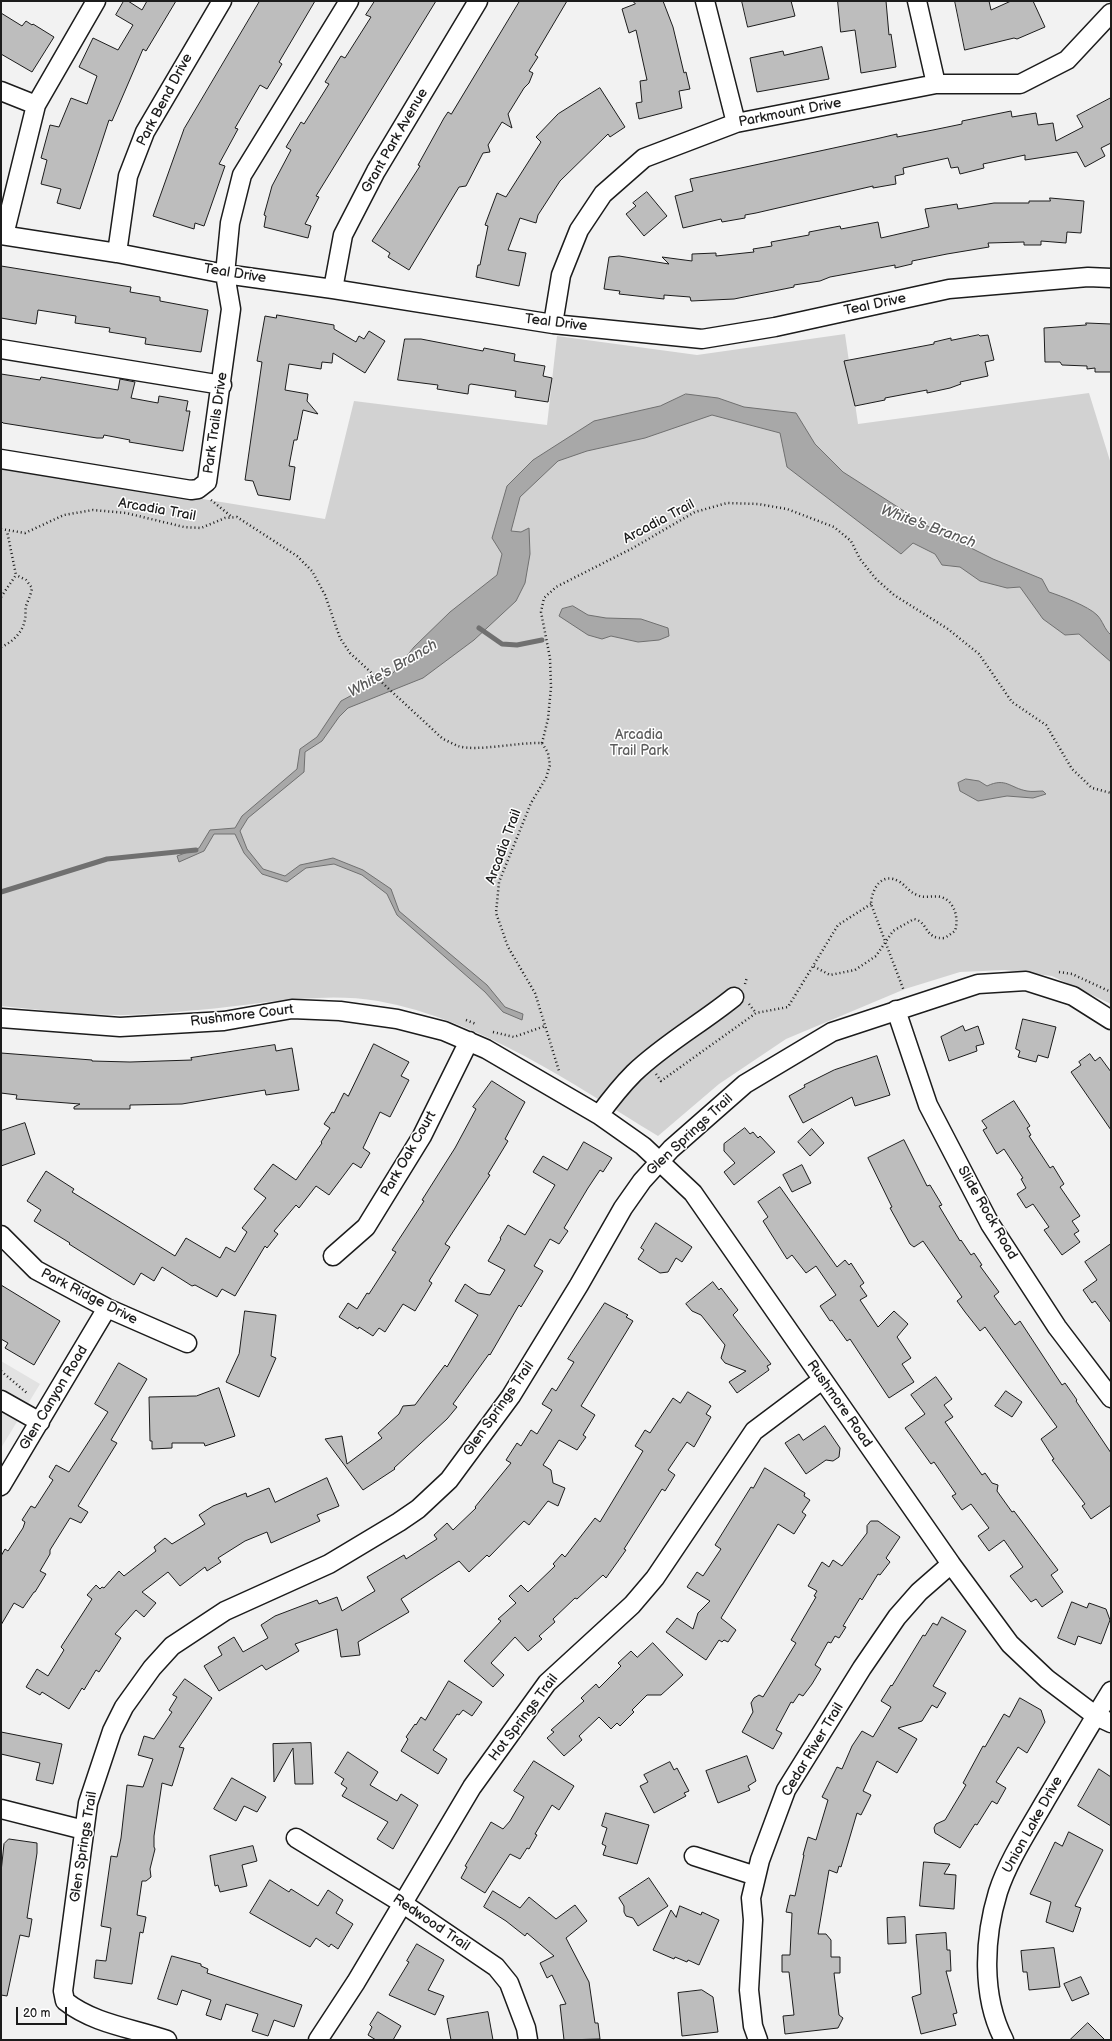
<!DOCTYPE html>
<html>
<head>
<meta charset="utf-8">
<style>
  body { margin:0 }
  #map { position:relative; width:1112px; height:2041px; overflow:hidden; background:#f2f2f2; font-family:"Balsamiq Sans",sans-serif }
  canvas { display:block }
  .frame { position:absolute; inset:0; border:2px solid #1c1c1c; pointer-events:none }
  .scale { position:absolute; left:16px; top:2007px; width:51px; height:18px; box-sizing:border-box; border:2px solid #1c1c1c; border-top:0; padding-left:5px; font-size:12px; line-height:14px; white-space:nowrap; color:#1c1c1c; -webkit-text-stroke:3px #fff; paint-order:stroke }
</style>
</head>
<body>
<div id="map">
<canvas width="1112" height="2041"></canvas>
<div class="frame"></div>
<div class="scale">20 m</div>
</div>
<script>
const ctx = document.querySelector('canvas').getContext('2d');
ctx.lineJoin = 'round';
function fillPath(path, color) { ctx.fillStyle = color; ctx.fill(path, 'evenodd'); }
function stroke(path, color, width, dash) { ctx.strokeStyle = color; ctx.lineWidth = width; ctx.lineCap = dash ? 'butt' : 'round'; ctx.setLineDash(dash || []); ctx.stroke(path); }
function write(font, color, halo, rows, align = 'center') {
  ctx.font = font + ' "Balsamiq Sans",sans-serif'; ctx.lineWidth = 3; ctx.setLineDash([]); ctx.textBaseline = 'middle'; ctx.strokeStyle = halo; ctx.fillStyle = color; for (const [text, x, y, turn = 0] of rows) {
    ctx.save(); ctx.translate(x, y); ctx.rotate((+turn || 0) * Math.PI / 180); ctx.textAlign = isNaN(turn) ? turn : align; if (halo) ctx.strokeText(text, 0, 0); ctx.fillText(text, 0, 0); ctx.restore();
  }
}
const built = new Path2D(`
  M1,1361L40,1384L1,1448Z`);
const green = new Path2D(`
  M845,334L858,424L1089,393L1111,464V1004L1052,976L1005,970L960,972L905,989L786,1039L719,1084L658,1136C571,1083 481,1020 378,1001C321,991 256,1005 198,1010C173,1012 147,1015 122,1015C82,1015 41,1010 1,1006V466L325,519L354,401L547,425L557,336L697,355Z`);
const water = new Path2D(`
  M686,394L718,398L744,407L796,413L815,444L843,472L929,527L993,559L1042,579L1049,592C1061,596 1088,606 1097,615C1103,621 1104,629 1111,635V662L1079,634L1065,635L1043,619L1020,587L1007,588L980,581L960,567L942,565L935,554L913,543L901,554L787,467L780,433L712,415L645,438L587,451L558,461L520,497L511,531L521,532L529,528L530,554L525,583L516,601L474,640L423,678L348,708L339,717L322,741L305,752L304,772L248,818L240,831L247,849L263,869L285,876L300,865L333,858L363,870L391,889L399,911L487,985L505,1007L523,1014L522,1020L503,1012L485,992L397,915L387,894L362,875L334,864L306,868L287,882L262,874L244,853L235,834H214L204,851L179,862L177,856L199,848L210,830L235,828L242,816L297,769L300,749L317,737L341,701L393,673L414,647L450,612L497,575L502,554L492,538L507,486L533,460L594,421L660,406Z
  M573,606L588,615L606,618L641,619L668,628L669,636L659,640L638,642L611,636L602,639L588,635L559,616L562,609Z
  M966,779L979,781L987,786C1006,777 1010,788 1027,791C1032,792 1038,791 1043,791L1046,794L1033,798L1007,796L978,801L960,791L958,783Z`);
const stream = new Path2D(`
  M479,628L502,644L517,645L542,640
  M1,892L107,859L196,850`);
const building = new Path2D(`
  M124,1H128L142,10L147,1H176L146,51L143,49L112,121L109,120L80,209L57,203L61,189L41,184L47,160L41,158L50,125L59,127L71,98L87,104L97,76L79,67L93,38L118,50L133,25L116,15Z
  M260,1H315L279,62L282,64L267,89L260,85L235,128L238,129L219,164L225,166L204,226L195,223L194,229L153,216L184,129Z
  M375,1H436L316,196L319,197L305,224L311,226L308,238L264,227L266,216L264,215L272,186L291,150L286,147L301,122L304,124L329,84L325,82L341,56L345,58L371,17L366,15Z
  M520,1H567L535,55L538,57L529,71L533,73L529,83L524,88L508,114L512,128L502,122L488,145L490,152L483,153L466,186L459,187L409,270L388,257L390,253L372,241L420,166L418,165L444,118L448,112L451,114Z
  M633,1H663L673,27L684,73L686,72L690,89L679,91L682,108L639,119L636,103L642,102L640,81L647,80L636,30L629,33L622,9L635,4Z
  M742,1H791L795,16L748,27Z
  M838,1H886L889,35L891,34L896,67L861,73L855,30L841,32Z
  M955,1H989L991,10L1011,1H1033L1045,27L1017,39L1014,38L965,50Z
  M1,13L22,26L26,21L32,25L33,24L54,37L32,72L1,54Z
  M822,47L829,79L757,92L750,58L783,51L784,55Z
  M600,88L625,127L610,137L608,134L560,181L538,215L536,223L520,218L508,250L526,253L519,286L476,277L478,265H480L488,226L485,225L497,193L506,197L541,142L536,137L558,114Z
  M1111,98V143L1101,148L1105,156L1085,167L1077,152L1025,160V155L983,164L984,168L960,174L958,167L951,168L948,158L903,168L904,174L895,176L896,184L873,188V186L756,213L745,215V218L722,222L721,219L683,228L675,196L693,191L690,179L880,138L897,134V137L933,130L962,124V121L1011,111L1012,117L1036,113L1038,125L1053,123L1056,141L1083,127L1077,116Z
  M647,192L667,216L644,236L626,214L636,206L633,203Z
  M1050,198L1084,201L1081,233L1067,232L1066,243L1041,241V245H1024V242L988,243L989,247L947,254L912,261V264L895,268V265L830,277L820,281L794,285V287L734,299L691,301L690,297L664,295V299L619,294L620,291L604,289L609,257L619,256L669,264L662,257L692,261V254L716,253V256L754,252L753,249L772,246L771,242L809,235V232L840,226L841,229L878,222L881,238L929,227L925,209L957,204L958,209L994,203H1029V201H1050Z
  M1,266L131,287L130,292L160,297V301L208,310L201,352L145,344L146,338L109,332L110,328L75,323L76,316L38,310L36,324L1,318Z
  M277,315L334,325V329L356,342L359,336L364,339L369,331L385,341L365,373L333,353L332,363L322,362L321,369L289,364L285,390L308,394L307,401L318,414L303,410L297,440H294L289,466L295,467L290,500L258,495L253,481L245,480L262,362L257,361L265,316L276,318Z
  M1086,323L1111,324V372H1095V368L1087,369V366L1062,365L1060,362H1045L1044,328L1086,325Z
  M979,335L980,336L988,335L994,360L985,362L988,376L960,382L961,384L950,388L927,393V390L885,398V400L855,406L844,361L934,344V342L951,338V340Z
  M405,339H421L483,351L484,348L515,354L514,361L545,366L543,376L552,378L548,402L515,397L516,391L471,384L469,385L468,394L437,389L438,385L398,380Z
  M1,374L40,380L41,377L118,390L120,379L135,382L131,398L158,403L159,396L188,401L186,411H190L183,451L129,442L130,440L104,435L103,438H97L3,423L1,421Z
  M1023,1019L1056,1027L1048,1058L1038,1055L1036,1062L1018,1057L1020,1051L1016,1049Z
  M963,1026L965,1031L978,1026L984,1044L976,1046L977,1051L949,1061L941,1037Z
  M374,1044L409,1062L401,1076L409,1080L390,1117L380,1112L363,1148L370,1153L361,1168L353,1163L329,1195L316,1186L299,1208L296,1205L274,1231L278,1234L267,1248L265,1246L235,1296L222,1289L217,1297L195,1285L192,1286L162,1267L154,1281L141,1273L134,1285L69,1244L70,1243L34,1221L41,1210L27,1201L46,1171L74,1189L72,1192L175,1256L186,1238L220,1258L226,1247L235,1252L247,1232L242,1228L266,1198L254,1189L273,1164L296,1180L322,1143L321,1142L330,1128L324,1124L332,1112L334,1113L344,1093L348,1096Z
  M275,1045L276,1051L292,1048L299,1090L266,1095L265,1090L182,1104L130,1105V1109H74V1107L80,1104L16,1099L17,1095L1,1093V1053L92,1060V1061L130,1062L192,1060L191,1058Z
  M1090,1054L1095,1061L1100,1057L1111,1072V1130L1071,1072L1081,1065L1079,1062Z
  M877,1056L890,1095L855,1106L852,1097L803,1123L789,1096L805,1087L804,1085L834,1070Z
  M492,1081L525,1102L505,1139L508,1141L488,1174L490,1175L445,1244L450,1247L429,1281L432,1283L415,1311L403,1304L385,1332L379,1328L373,1336L359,1327L358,1329L339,1317L348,1303L357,1309L367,1293L369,1294L396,1252L392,1250L424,1201L422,1200L455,1148L476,1109L473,1107Z
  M1014,1101L1030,1126L1027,1128L1031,1135L1029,1136L1050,1168L1053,1166L1064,1184L1060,1187L1080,1216L1072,1221L1079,1231L1074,1234L1080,1242L1062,1255L1044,1230L1049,1227L1033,1204L1026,1208L1017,1194L1026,1188L1021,1179L1023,1178L1004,1149L997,1154L983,1130L987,1128L982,1121Z
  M25,1123L35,1154L1,1166V1131Z
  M745,1128L750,1134L753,1132L758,1138L760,1136L775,1152L734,1185L724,1172L735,1163L724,1151V1144Z
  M812,1129L824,1143L810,1156L798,1142Z
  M904,1140L927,1186L930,1185L942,1205L939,1206L960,1241L961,1240L971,1255L974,1253L982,1265L980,1266L999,1292L994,1296L1015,1325L1020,1321L1062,1385L1065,1383L1077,1400L1076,1401L1111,1453V1505L1091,1519L1082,1506L1085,1504L1052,1460L1054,1459L1041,1439L1057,1427L985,1327L980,1331L965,1312L957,1301L962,1297L923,1241L914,1247L910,1244L890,1208L892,1207L868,1158Z
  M584,1142L612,1158L603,1172L600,1170L588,1188L564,1228L568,1231L559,1244L550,1239L534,1266L543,1271L521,1307L519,1305L490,1355L489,1354L453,1404L457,1407L447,1419L394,1468L395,1469L363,1490L325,1439L342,1436L347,1464L382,1438L378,1433L399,1414L403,1406L415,1405L445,1365L447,1367L478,1315L455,1301L465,1284L478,1293L490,1295L505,1270L488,1261L501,1239L500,1238L508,1225L525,1235L555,1185L533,1172L543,1156L567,1170Z
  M802,1165L811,1183L792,1192L783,1175Z
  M780,1187L837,1267L845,1260L849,1265L851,1263L864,1283L860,1286L867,1296L860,1300L878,1327L894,1311L908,1324L897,1337L911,1358L902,1364L914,1382L889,1398L850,1339L847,1341L832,1320L830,1321L820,1306L836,1295L816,1266L806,1273L792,1255L787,1259L763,1221L768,1217L758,1202Z
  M656,1223L692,1247L682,1262L676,1258L668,1272L660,1273L638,1259L644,1250L641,1248Z
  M1111,1244V1323L1095,1301L1092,1303L1083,1290L1097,1280L1085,1262Z
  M713,1282L719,1290L721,1288L738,1310L733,1315L771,1364L767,1366L769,1370L737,1393L729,1382L746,1371L725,1363L721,1358L725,1345L701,1315L692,1311L686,1304Z
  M1,1285L60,1321L34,1365L5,1348L8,1343L1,1339Z
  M605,1303L628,1315L626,1317L633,1321L581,1406L595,1415L583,1435L586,1437L577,1450L559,1440L543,1465L551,1470L553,1483L565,1488L558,1506L548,1501L529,1525L524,1521L489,1557L487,1555L469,1572L459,1561L401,1599L409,1612L358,1642L360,1655L341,1657L337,1629L295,1644L299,1651L266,1670L262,1665L219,1691L204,1666L222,1655L218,1647L234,1637L243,1652L268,1638L261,1625L275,1616L317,1600L319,1604L337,1597L342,1611L375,1591L367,1577L404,1555L406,1559L437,1539L434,1535L447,1523L453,1530L476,1508L475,1507L511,1463L506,1460L517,1443L521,1446L531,1430L537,1434L552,1410L542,1404L552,1388L556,1391L574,1362L568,1359Z
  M245,1311L276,1315L271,1356L276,1358L259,1397L226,1382L239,1354Z
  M119,1363L147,1379L111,1440L117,1443L78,1506L88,1512L81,1523L70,1518L50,1550V1554L40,1571L46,1574L35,1592H34L23,1608L14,1603L1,1625V1556L5,1549L8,1551L23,1528L25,1522L22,1520L31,1506L35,1508L53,1480L49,1477L56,1465L69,1472L108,1412L95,1404Z
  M936,1377L952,1399L944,1405L953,1417L945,1422L982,1475L985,1473L992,1483L998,1485L997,1491L1012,1512L1014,1511L1058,1570L1051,1575L1063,1592L1042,1607L1036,1599L1031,1602L1010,1576L1023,1567L1004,1540L989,1551L978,1536L989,1528L971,1504L962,1510L952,1496L956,1494L934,1462L931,1464L905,1428L925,1414L911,1395Z
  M219,1388L235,1436L205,1446L204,1443H172V1448L152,1449V1441H150L149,1397L196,1396Z
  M1006,1391L1022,1402L1012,1417L995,1406Z
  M688,1392L711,1406L706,1414L711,1417L694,1447L687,1442L668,1470L675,1475L665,1491L662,1489L624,1549L626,1550L606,1578L603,1575L577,1599L575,1598L553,1619L555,1622L539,1636L542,1639L528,1651L515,1637L491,1663L504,1675L493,1687L464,1661L501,1621L498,1619L516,1603L509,1596L521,1585L528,1592L555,1566L553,1564L562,1554L565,1557L595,1518L600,1522L643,1451L635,1446L645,1430L650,1433L673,1398L680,1403Z
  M825,1426L840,1448L839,1457L833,1461L826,1460L806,1474L785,1443L799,1434L803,1440Z
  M765,1468L805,1493L804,1496L810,1500L802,1512L806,1515L794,1534L778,1524L721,1618L736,1630L728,1642L724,1640L722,1642L719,1640L706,1660L666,1632L677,1618L693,1629L698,1613L710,1601L687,1587L697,1572L703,1576L721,1549L715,1545L751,1487L753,1488Z
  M327,1478L339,1506L317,1515L320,1521L271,1543L267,1532L245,1541L218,1558L221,1562L207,1571L205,1567L180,1586L168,1572L142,1592L156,1603L144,1617L136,1610L115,1634L121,1638L99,1672L96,1670L84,1690L82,1688L69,1709L42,1692L40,1695L26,1687L37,1669L48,1676L64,1650L61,1647L92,1599L87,1595L96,1585L100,1589L102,1587L104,1588L119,1571L124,1576L156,1551L154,1547L165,1538L172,1544L205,1524L199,1515L213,1506L246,1493L247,1497L269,1488L275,1502Z
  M871,1521H878L900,1537L886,1558L890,1562L880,1575L878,1574L862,1600L860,1598L843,1626L846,1627L839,1638L835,1636L831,1643L828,1642L815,1665L821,1669L812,1684L803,1696L799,1694L793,1703L791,1702L776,1730L782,1733L773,1749L742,1732L753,1712L751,1703L754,1698L759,1695L763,1697L796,1643L791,1640L816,1597L814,1596L817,1591L808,1586L822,1562L829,1567L833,1560L842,1566L867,1533V1526Z
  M1072,1602L1087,1608L1089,1603L1106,1609L1110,1620L1101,1644L1078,1636L1075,1645L1058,1638Z
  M942,1617L966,1631L933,1686L946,1693L937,1708L932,1705L922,1721L898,1728L917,1739L897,1773L877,1761L863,1791L871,1795L861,1815L857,1813L841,1867L839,1866L837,1873L829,1870L818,1934H826L831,1940V1957H840V1973H834L839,2015L843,2018L838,2028L785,2034L783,2016L794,2015L789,1972H782V1955H790L792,1913L786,1912L790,1895L795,1896L804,1855H803L808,1837L816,1840L828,1800L822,1797L837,1767L842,1769L852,1746L862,1731L873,1737L891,1707L881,1701L891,1685L892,1686L923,1635L925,1636L933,1623L937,1625Z
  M653,1643L683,1675L661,1695H647L632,1710L634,1712L620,1726L617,1723L611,1729L599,1717L579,1736L582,1740L564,1756L547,1738L554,1732L551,1730L584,1701L581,1698L596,1684L599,1688L621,1666L618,1663L631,1651L637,1657Z
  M185,1679L212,1698L179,1747L184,1748L172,1786L162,1783L154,1836V1847L155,1849L150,1869L151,1877L146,1881H142L137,1915L146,1917L143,1933L140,1932L132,1984L94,1978L96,1960L106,1961L111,1928L101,1926L111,1856L117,1857L121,1838L127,1785L143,1787L153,1759L138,1755L144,1736L154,1739L172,1712L169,1710L177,1697L173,1695Z
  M449,1681L482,1702L472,1716L463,1710L459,1715L457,1714L433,1750L447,1759L438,1774L401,1751L408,1739L406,1737L415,1724L416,1725L421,1717L425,1720Z
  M1020,1698L1041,1710L1045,1722L1027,1753L1018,1747L996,1782L1006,1788L997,1804L992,1801L977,1825L975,1824L960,1848L935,1833L934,1828L936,1824L945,1820L966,1785L963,1783L983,1746L985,1747L1004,1714L1009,1717Z
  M1,1732L62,1744L53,1784L36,1780L40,1763L1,1754Z
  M311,1743L313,1784H295L293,1748L274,1782L273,1744Z
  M348,1752L378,1772L370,1785L397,1801L401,1794L418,1805L393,1849L377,1839L388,1822L342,1796L347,1788L341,1784L344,1779L335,1773Z
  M747,1756L756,1781L748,1786L750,1790L718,1803L706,1771Z
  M534,1761L574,1786L559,1810L552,1805L535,1834L537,1835L529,1849L527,1848L520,1859L510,1854L485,1893L461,1878L467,1867L465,1866L491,1822L503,1829L510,1821L524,1797L514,1791Z
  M670,1762L674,1770L677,1768L689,1791L684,1793L686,1796L654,1813L640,1786L648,1782L644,1775Z
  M1099,1769L1111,1777V1826L1078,1806Z
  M232,1778L266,1797L257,1812L244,1806L236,1821L214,1809Z
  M606,1813L649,1825L637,1864L603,1855L606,1846L602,1844L607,1828L602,1826Z
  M1069,1832L1103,1850L1075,1906L1081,1908L1073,1932L1046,1922L1051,1902L1030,1894L1055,1842L1062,1846Z
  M9,1839L37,1843V1853L27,1918L32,1919L29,1937L20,1935L7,1996L1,1995V1872L4,1844Z
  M253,1846L257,1861L242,1865L247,1886L220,1892L218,1885L215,1886L210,1856Z
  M924,1862L950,1864L944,1874L956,1875L954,1909L920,1906Z
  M649,1878L668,1906L638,1926L633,1918L626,1916L624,1912V1906L619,1898Z
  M270,1880L289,1892L291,1889L318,1906L328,1890L343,1900L336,1913L353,1924L338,1949L331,1944L329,1947L316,1938L310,1947L250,1913Z
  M493,1891L520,1908L529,1897L556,1919L575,1905L587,1921L566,1938L589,1982L595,2023H598L600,2039L564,2040L560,2005L566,2004L552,1975L547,1978L540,1963L554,1956L527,1933L525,1936L506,1921L484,1907Z
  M680,1906L701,1915L702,1912L719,1920L699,1965L688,1960L687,1962L675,1957L674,1959L653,1950L671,1910L676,1917Z
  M905,1917L906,1943L888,1944L887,1918Z
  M946,1933L947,1950H950L951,1971H946L957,2013L953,2014L956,2025L921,2034L912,1997L921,1994L916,1935Z
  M417,1944L444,1960L428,1990L444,1996L435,2015L389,1995L409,1962L407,1961Z
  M1054,1948L1060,1987L1029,1990L1027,1972H1023L1021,1951Z
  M172,1956L201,1964V1966L208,1969L207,1973L302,2005L294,2027L274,2020L268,2036L252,2031L258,2014L226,2004L221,2020L206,2015L211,2000L182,1990L177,2005L158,1999Z
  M1081,1977L1089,1994L1072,2001L1064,1984Z
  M702,1990L713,1997L718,2032L682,2036L678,1993Z
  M378,2012L401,2026L393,2040H376L368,2035L372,2027L370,2025Z
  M488,2012L493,2040H451L447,2019Z
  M1088,2023L1105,2040H1070Z`);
const path = new Path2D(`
  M211,500L232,517
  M1,529L25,533L64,515L93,510L126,513L184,527L201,528L225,518L237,517L297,556L312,571L325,595L340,638L350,653L443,739C448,741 453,744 458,746C476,752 519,742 542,743L548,753L550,765L546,778L531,803L499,882L496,913L508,947L535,993L559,1071
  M1,597L16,575L7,531
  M1,647C13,642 23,632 25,619C26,615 25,610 26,606C28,600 31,595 32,588L26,580L16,575
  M542,743L548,719L551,687L550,658L541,612L544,598L556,587L631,549L695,512L727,503L758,504L787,509L834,527L851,541L860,559L876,579L894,595L948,629L979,654L1012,702L1046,725L1072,769L1092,788L1111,793
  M871,904L838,925L813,966L830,975L855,970L876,956L893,931L914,919C929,922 924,940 945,938L955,931C959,919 955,901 941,897C933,895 925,899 917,895C909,892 906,886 900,882C882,871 872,888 871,904L904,991
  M1059,972L1072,974L1111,992
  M745,984L747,977
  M749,1004L756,1013
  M466,1020L476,1024
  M493,1032L514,1037L545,1026
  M656,1074L661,1081L756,1013L788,1007L813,966
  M1,1371L28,1394`);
const minor = new Path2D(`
  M705,1L736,123
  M917,1L936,84
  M1,91L36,105L96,1
  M1,235L117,253L225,274L333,289L553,324L702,339L775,327L949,289L1088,277L1111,278
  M4,235L36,105
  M117,253L128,176L145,132L222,1
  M333,289L343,235L376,171L478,1
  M553,324L561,275L579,230L603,194L644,158L736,123L936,84H1020L1067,60L1111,13
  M1,349L222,385
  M1,459L191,490L198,489L207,482L231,309L225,274L230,223L242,175L349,1
  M896,1010L928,1105L990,1224L1057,1327L1111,1398
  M1,1018L120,1027L224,1021L292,1009L340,1011L397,1019L444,1031L486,1049L599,1115L643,1146L693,1193L951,1564L1010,1644L1047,1679L1096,1716L1111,1723
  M599,1115C610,1100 621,1086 634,1073C664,1044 702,1023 734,997
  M1,1235L36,1270L107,1308L187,1343
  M333,1256L366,1227L422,1136L469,1041
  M1,1400L40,1422
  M1,1486L107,1308
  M1,1809L84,1830
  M296,1838L402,1903L496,1967L509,1983L526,2028L528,2040
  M694,1856L756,1876
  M167,2040C132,2028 94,2024 65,2001L63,1991L88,1803L112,1731L124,1707L152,1668L172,1646L225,1611L329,1564L399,1522L418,1509L449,1480L511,1396L579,1285L623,1208L642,1181L671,1149L745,1084L832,1032L978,984L1026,981L1073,996L1111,1020
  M318,2040L356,1982L472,1787L547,1683L632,1605L655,1578L754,1431L822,1380
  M758,2040L753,2026L749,1990L753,1920L751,1898L760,1860L786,1790L862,1668L897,1617L919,1592L951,1564
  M1004,2040C981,1996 984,1938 998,1892C1008,1861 1028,1831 1044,1803C1066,1766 1088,1728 1111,1691`);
const streetNames = [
  ["Park Bend Drive",165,100,-62],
  ["Parkmount Drive",790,113,-11],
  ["Grant Park Avenue",395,141,-60],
  ["Teal Drive",235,274,9],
  ["Teal Drive",875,305,-12],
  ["Teal Drive",556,323,7],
  ["Park Trails Drive",216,423,-82],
  ["Arcadia Trail",157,510,10],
  ["Arcadia Trail",659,522,-28],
  ["Arcadia Trail",504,847,-70],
  ["Rushmore Court",242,1016,-7],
  ["Glen Springs Trail",690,1135,-43],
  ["Park Oak Court",409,1154,-60],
  ["Slide Rock Road",987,1213,60],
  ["Park Ridge Drive",89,1297,27],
  ["Glen Canyon Road",54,1398,-59],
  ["Rushmore Road",839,1404,55],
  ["Glen Springs Trail",499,1409,-55],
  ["Hot Springs Trail",524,1718,-53],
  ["Cedar River Trail",813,1750,-59],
  ["Union Lake Drive",1033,1825,-61],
  ["Glen Springs Trail",84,1847,-81],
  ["Redwood Trail",431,1923,34]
];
const parkNames = [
  ["Arcadia",639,735],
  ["Trail Park",639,751]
];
const waterNames = [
  ["White's Branch",928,527,20],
  ["White's Branch",393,669,-30]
];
fillPath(built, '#e2e2e2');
fillPath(green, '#d2d2d2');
fillPath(water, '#a8a8a8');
stroke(water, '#707070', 1);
stroke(stream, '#707070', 5);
fillPath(building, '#bdbdbd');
stroke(building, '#1c1c1c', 1);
stroke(minor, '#1c1c1c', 21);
stroke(path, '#1c1c1c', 2.5, [1, 3]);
stroke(minor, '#fff', 18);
write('14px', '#1c1c1c', '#fff', streetNames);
write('14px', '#5c5c5c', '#fff', parkNames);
write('italic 15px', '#5b5b5b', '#fff', waterNames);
</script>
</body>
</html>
